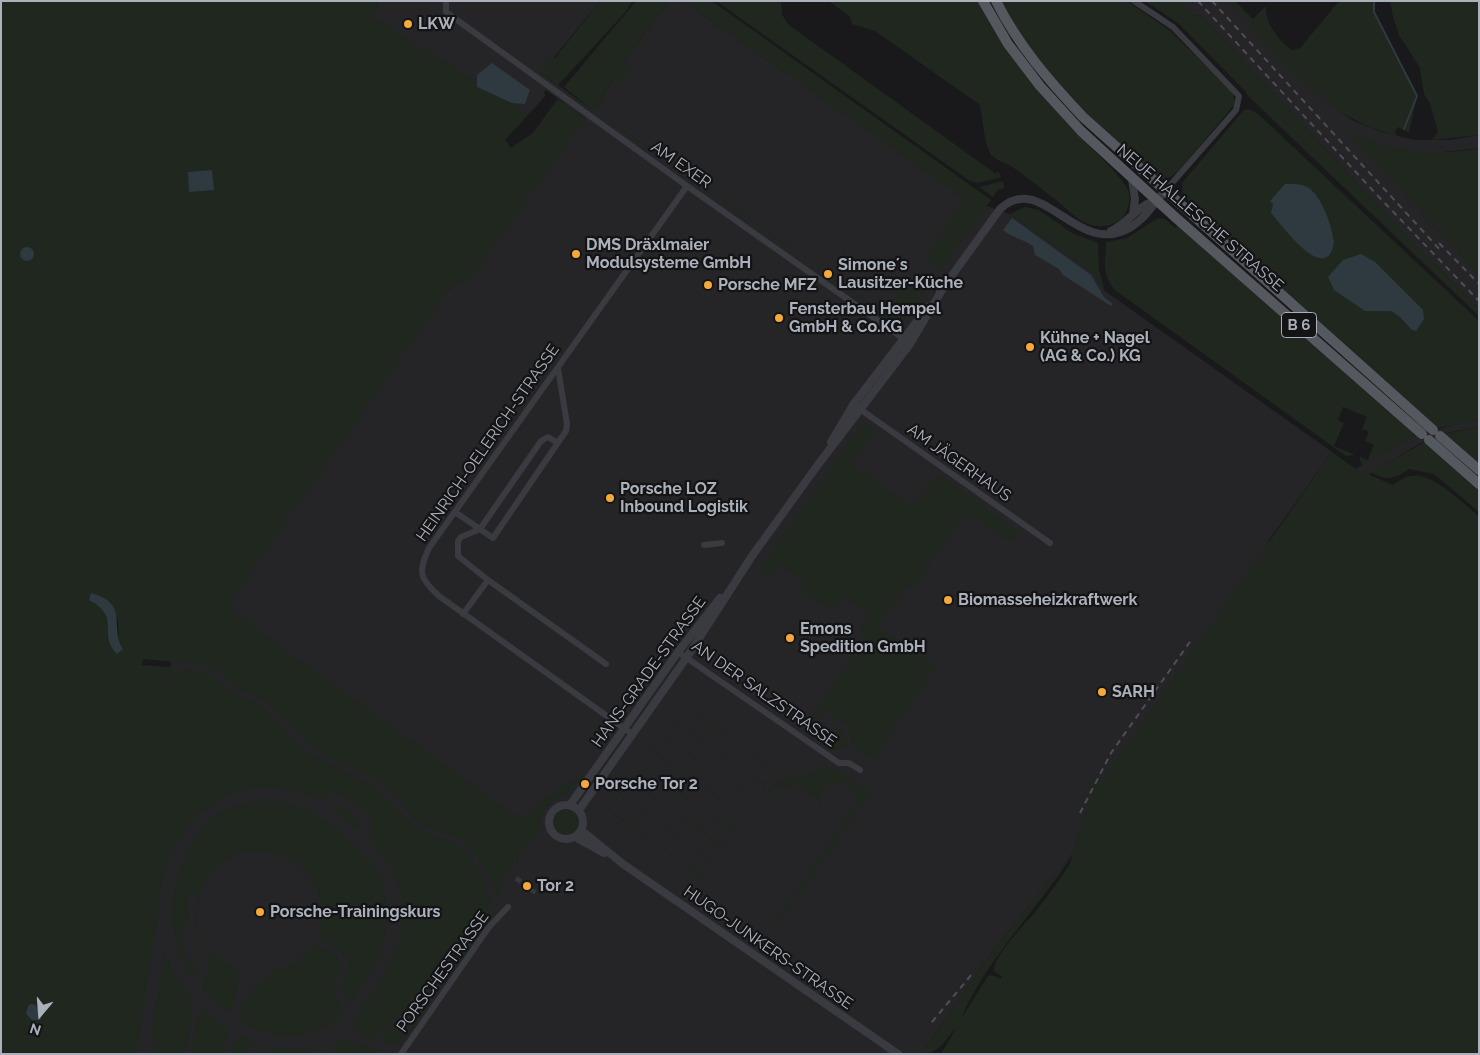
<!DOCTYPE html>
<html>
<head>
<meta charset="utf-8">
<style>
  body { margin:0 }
  #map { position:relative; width:1480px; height:1055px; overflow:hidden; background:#19191b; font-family:Raleway,sans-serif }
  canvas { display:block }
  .frame { position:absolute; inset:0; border:2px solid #abb1bb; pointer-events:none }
  .north { position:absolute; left:15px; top:990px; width:50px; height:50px; -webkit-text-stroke:4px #141416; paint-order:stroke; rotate:198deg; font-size:14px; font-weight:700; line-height:20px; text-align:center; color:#abb1bb }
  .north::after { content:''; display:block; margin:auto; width:18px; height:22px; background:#abb1bb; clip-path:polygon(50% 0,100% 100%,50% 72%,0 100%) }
</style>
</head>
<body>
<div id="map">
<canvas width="1480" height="1055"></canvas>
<div class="frame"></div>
<div class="north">N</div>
</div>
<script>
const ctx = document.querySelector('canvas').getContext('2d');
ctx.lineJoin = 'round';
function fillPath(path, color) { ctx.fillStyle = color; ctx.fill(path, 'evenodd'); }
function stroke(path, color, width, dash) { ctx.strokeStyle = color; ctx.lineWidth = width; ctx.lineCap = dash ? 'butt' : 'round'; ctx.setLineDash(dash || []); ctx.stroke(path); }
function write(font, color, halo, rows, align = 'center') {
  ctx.font = font + ' Raleway,sans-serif'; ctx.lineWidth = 4.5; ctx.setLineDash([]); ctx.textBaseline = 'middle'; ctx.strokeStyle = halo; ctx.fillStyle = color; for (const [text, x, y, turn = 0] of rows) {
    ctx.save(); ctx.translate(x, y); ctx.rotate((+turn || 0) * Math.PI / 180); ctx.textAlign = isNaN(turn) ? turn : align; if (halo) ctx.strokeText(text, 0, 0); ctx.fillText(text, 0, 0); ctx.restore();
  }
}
const built = new Path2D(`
  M379,1H600L541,73L591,109L604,102L600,99L613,81L631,69L623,63L669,1H683L965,199L1010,214L1093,273L1105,291L1332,452L1266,544L1322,488L1413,437L1458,423L1479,420V427L1450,432L1419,444L1366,476L1074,851L997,945L921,1054H117L162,773L174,627L448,291L457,283L585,119L546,90L543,93L546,95L529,114L462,86L373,17Z
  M1179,1H1228L1310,88L1352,120L1381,132L1414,140H1450L1479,135V148L1425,154L1376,145L1348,133L1479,275V309L1407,237L1201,15L1194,16Z`);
const green = new Path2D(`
  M1,1H379L373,17L529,114L505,140L511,148L533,133L556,101L559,100L585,119L469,281L457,283L448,291L232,599V606L236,614L513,814L525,817C535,811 541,801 550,795C561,786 569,786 579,773L582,775L568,794L557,797L545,807L540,819L541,830L536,838L530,840L519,856L518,864L514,861L511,866L515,869L514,871L509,868L499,883L503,886L497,895L487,870L467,845L453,836L425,827L414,819L394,793L382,783L310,746L265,701L237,688L217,671L204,665L143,659L142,665L171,667L172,674L178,675L188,669L209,673L234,693L262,706L296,742L313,755L378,788L416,828L451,842L463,849L484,877L487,891L493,900L424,998C411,1013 400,1014 387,1025C381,1029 381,1037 375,1040L362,1037L352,1022C385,973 419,936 393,873C388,860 378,852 372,841C368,833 373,827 371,819L365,810L338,793H332L322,799H315L298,792L272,787L249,789L228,795L197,815L175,843L164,873L136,1054H1ZM100,606L118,619L119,644L110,645C108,630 110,618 100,606Z
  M600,1H633L623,15L558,85L541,73L542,67L552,56L555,58Z
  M636,1H669L623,63L631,68L620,83L613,81L600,99L604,102L599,108L591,109L564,87Z
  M683,1H712L991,200L941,271L930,265L927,254L964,199Z
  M716,1H781L782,15L789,25L996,174L998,171L1001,177L978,183L970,181Z
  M829,1H978C1003,50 1036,90 1073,130C1091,149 1113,166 1127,188C1131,195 1130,203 1127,210C1121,226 1102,229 1088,224C1075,219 1066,208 1055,199C1045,192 1014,166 1005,163C1001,162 996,159 991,155L986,144L980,105L875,31L852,24L850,17Z
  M999,1H1127L1169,30L1233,92L1235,104L1180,169C1172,176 1168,181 1157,178L1060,89L1019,36Z
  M1145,1H1179L1194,16L1201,15L1407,237L1479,309V316L1248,96L1245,91L1179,24Z
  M1228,1H1235L1253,19L1266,6C1264,21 1279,42 1292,50L1300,48L1339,1H1374V12L1417,96L1409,133L1398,127L1395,132L1397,136C1324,118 1276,55 1228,1Z
  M1390,1H1479V135L1432,140L1438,132L1430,104L1424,94L1420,68L1399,35L1393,17Z
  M1250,109L1258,114L1479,321V420L1437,428L1188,206L1191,203L1183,194L1182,183L1244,110Z
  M606,118L682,169L683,174L606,119Z
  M1346,132C1390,152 1432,157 1479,148V275Z
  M692,177L789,246L791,249L692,179Z
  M1003,181L1004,188L998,190L993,197L979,187Z
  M1025,207L1039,210L1072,233L1098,243L1099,270L1105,291L1093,273L1010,214Z
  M1158,218L1165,219L1175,228L1178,225L1418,435L1362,466L1359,456L1368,460L1374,445L1365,441L1369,431L1362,429L1367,417L1343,407L1338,420L1344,423L1334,446L1355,455L1346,456L1116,291C1102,276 1105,262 1106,242L1127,238Z
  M926,272L935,279L902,323L890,320L832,278L833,276L884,313L912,274Z
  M867,424L875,430L851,463L912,507L937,474L1020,533L1014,540L1005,539L966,512L913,589L907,585L878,626L936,668L873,759L853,746L848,726L823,709L814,723L830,734L837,725L843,730L847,746L831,751L806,734L804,728L865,637L860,630L870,615L843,596L832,612L800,589L804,582L779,565L770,578L759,570L858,429Z
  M1479,427V464L1444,434Z
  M1425,442L1479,489V512L1434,474L1409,469C1397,478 1385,482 1371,472Z
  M1332,452L1356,469L1393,485C1398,482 1404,477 1410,476C1432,471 1462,503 1479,516V1054H941L956,1028C945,1040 939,1054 921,1054L997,945L1073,852L1094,778L1101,781ZM1072,855L1070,864C1059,880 1048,896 1036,911C1025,924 993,956 994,971L1002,977L1001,979L992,975L988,976L961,1019C987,957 1037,911 1072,855Z
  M686,699L685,705L775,769L779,766L773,775L774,770L684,706L679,709Z
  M676,715L674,720L764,784L769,781L762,791L763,785L673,721L669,724Z
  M665,730L663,735L753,799L758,796L751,806L753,800L662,736L658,739Z
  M654,745L653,750L743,814L747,811L740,821L742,815L652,751L647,754Z
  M643,760L642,765L732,829L737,826L730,836L731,830L641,766L637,769Z
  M822,763L832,770L835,768L871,793L778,923L774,922L859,801L855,798L858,794L839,781L836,785L830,781L818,798L822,801L818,807L820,802L793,783L789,787L779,788L774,785L769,794L772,798L766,794L777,781L814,772Z
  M633,775L631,780L721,844L726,841L719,851L720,845L630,781L626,785Z
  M622,790L620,795L710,859L715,856L708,866L710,860L620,796L615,800Z
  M262,801C291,800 312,811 335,828C385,863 402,908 375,965C369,980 357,993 348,1006L340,985L348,970L349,961C342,947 325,947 318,934C343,850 221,817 200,896C194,917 202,940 200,961L198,962V931L195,922L198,896L186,894L190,929L187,921L183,922L185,930L181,931L178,927L187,957L196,971L199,970L197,976L191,975C170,945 168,910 178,877C192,831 212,805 262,801Z
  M333,804C342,806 357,815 360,824L358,828L329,808Z
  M611,805L610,810L700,874L704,871L697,881L699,876L609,811L604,815Z
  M553 821a13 13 0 1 1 26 0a13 13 0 1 1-26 0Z
  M490,909L495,912L463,958L458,954Z
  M317,946L335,954L342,962C343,973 335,976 334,985C333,994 341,1005 342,1014C336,1018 331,1024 323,1028C299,1041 267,1036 243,1023L238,1011L251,990L266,977L267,974L292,965L311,947Z
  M211,950L223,962L239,971L233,1007L230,1011H224L206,995L203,989Z
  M165,953L176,977L194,1001L185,1054H154L153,1032L151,1054V1032Z
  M456,956L461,960L400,1045L382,1042C385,1023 399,1023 412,1013C431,999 443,975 456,956Z
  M201,1009L228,1029L224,1054H191L199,1010Z
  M235,1036H240L254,1041L245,1054H231Z
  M345,1039L379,1049V1054H330L339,1040Z
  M319,1045L311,1054H261L268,1048L298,1049Z`);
const water = new Path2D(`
  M492,63L530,90L525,104L512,103L477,87V75Z
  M212,170L214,190L189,192L188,172Z
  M1285,184C1293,184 1302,183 1309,188C1323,199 1332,226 1334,243C1326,287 1281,224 1271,213L1273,204L1270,201Z
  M1012,218L1091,275L1104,297L1113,304L1111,306L1063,275L1059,269L1035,255L1033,246C1023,239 1013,238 1003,230Z
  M20 254a7 7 0 1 1 14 0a7 7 0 1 1-14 0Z
  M1361,254L1375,262L1423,310L1424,319L1416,331L1412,330L1400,317L1391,311H1365L1334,290L1328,277L1343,260Z
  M91,593C130,603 109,627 123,649L117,654C97,635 122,617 89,600Z
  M31,1004L35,1005L43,1014L40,1020H32L26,1014L28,1006Z`);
const stream = new Path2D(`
  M1374,1V12L1417,96L1404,129`);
const minorTunnel = new Path2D(`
  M517,882L520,878
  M532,893L534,889`);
const minor = new Path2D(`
  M446,1V12L687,186L907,341
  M1134,1L1173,27L1239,96L1236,110L1165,191
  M857,407L1050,543
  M455,512L493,538L566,431L567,424L558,368
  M704,545L722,543
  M488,580L458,556V541L461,537L480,529L541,441L548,437L558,443
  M463,614L488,580L606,664
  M678,652L839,763H849L860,770
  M632,734L439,596C419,578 418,572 429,548L687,186
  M401,1054L489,927L508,907`);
const tertiary = new Path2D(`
  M1132,179L1135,199L1133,214
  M1111,231C1129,223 1137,205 1156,201
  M940,292L1000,209C1043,169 1077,260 1131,227C1147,217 1153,204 1165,191
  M831,442L853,405L928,307
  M549 822a17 17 0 1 1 34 0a17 17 0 1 1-34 0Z
  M570,805L678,652L720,598
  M579,810L687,657L752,556L817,466L910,344L942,290
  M581,830L623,864L898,1054
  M575,837L604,853`);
const primary = new Path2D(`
  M983,1L1008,44L1040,86L1081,131L1175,217L1422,434
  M996,1C1018,45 1049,81 1083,117L1433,430
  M1440,436L1479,470
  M1429,440L1479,484`);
const rail = new Path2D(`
  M1198,1L1378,196L1479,301
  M1212,1L1442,252
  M1439,243L1479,284
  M1080,813L1111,753L1192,639
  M932,1022L972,974`);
const markers = [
  [408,24,5,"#f4a938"],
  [576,254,5,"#f4a938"],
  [828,274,5,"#f4a938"],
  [708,285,5,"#f4a938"],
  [779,318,5,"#f4a938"],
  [1030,347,5,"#f4a938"],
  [610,498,5,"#f4a938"],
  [948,600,5,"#f4a938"],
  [790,638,5,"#f4a938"],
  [1102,692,5,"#f4a938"],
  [585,784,5,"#f4a938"],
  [527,886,5,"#f4a938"],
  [260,912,5,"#f4a938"]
];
const shields = [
  [1299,325,35]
];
const shieldNames = [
  ["B 6",1299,325]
];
const poiNames = [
  ["LKW",418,24],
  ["DMS Dräxlmaier",586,245],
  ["Modulsysteme GmbH",586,263],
  ["Simone´s",838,265],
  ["Lausitzer-Küche",838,283],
  ["Porsche MFZ",718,285],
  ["Fensterbau Hempel",789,309],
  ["GmbH & Co.KG",789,327],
  ["Kühne + Nagel",1040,338],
  ["(AG & Co.) KG",1040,356],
  ["Porsche LOZ",620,489],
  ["Inbound Logistik",620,507],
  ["Biomasseheizkraftwerk",958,600],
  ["Emons",800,629],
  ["Spedition GmbH",800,647],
  ["SARH",1112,692],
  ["Porsche Tor 2",595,784],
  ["Tor 2",537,886],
  ["Porsche-Trainingskurs",270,912]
];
const streetNames = [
  ["AM EXER",681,165,35],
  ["NEUE HALLESCHE STRASSE",1200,218,41],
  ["HEINRICH-OELERICH-STRASSE",488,443,-55],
  ["AM JÄGERHAUS",959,463,35],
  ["HANS-GRADE-STRASSE",649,672,-54],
  ["AN DER SALZSTRASSE",764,694,35],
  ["HUGO-JUNKERS-STRASSE",768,948,35],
  ["PORSCHESTRASSE",443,972,-54]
];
fillPath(built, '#252528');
fillPath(green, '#1f271f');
fillPath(water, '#2e3940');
stroke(stream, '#2e3940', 2);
stroke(minorTunnel, '#36373b', 6, [6, 3]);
stroke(minor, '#3a3b40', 6);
stroke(tertiary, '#3a3b40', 8);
stroke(primary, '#56585f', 10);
stroke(rail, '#4d4f55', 2, [6, 5]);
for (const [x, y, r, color] of markers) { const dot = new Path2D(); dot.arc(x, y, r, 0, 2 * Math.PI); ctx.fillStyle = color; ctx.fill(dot); stroke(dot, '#141416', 2); }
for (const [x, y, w] of shields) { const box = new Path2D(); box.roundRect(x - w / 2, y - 12.5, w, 25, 4); ctx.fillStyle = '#141416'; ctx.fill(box); stroke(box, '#abb1bb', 1); }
write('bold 15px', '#abb1bb', null, shieldNames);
write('bold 16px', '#abb1bb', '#141416', poiNames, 'left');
write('16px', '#abb1bb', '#141416', streetNames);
</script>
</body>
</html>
